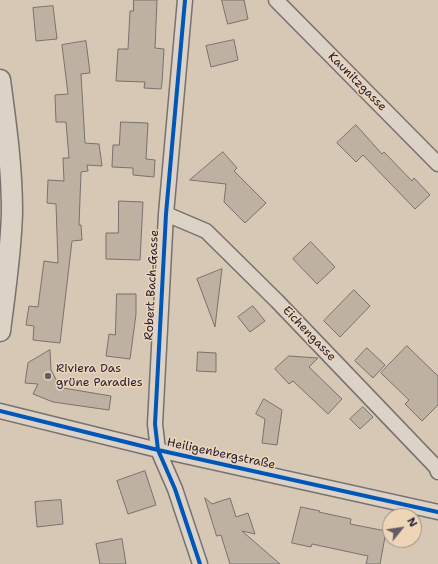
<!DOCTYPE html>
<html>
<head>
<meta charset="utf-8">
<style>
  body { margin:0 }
  #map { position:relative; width:438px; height:564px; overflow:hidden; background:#d7c8b5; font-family:"Shantell Sans",sans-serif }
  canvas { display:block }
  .north { position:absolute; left:382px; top:508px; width:40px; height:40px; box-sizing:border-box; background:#efd5b7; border:1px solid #9d8d85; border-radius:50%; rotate:60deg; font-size:11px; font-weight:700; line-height:16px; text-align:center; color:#22223b }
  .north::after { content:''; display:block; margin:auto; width:14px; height:18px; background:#615c66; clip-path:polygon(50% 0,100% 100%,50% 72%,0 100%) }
</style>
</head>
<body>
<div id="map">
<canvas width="438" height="564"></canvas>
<div class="north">N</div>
</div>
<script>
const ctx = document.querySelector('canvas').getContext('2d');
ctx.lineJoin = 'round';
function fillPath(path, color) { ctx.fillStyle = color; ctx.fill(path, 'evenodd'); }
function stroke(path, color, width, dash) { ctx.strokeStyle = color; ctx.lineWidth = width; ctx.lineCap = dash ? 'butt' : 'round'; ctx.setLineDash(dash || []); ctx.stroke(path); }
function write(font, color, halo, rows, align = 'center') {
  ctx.font = font + ' "Shantell Sans",sans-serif'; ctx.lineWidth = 3; ctx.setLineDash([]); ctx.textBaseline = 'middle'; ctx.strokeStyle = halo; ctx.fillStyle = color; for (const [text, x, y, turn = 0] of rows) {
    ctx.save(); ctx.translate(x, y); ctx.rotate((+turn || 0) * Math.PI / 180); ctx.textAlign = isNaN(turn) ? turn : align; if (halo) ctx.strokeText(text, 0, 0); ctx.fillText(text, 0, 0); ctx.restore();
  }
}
const building = new Path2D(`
  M134,0H157L155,48L164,49L162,83L161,89L144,88L145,82L116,81L118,49H128L130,11H133Z
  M222,0H244L248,19L228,24Z
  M53,6L57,39L36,41L33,8Z
  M234,40L238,60L211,67L206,46Z
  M86,41L90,73L81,74L85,143L99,144L102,166L87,165L88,171L81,172L79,225H81L82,240L72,241L60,343L33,340L34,326L26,325L29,306L38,307L44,261L58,263L56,204L47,203L48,180L64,181L63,158H69L66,122H56L55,95L68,94L62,45Z
  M121,122L148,123L146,159L155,160L154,177L133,175V168L112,167L113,145H119Z
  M356,125L382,154L384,152L412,181L414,178L430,195L415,209L363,155L356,162L337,143Z
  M223,152L237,168L234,171L266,203L245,223L224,202L226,184L190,180Z
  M119,201L143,202L140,260L106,259V233H118Z
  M311,242L335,267L317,284L293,259Z
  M222,269L219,293L215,327L197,279Z
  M354,290L370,306L340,337L324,321Z
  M117,294H136V314L130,359L106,356L109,334L115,335Z
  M253,306L265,321L250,332L238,317Z
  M407,346L438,376V405L422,421L405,404L409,400L381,373Z
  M367,348L385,365L373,378L355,361Z
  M50,350L51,370L58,383L57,387L111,396L109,410L53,402L33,394L38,384L25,383L28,363Z
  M198,352L216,353V372L197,371Z
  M289,356L318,358L309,367L342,399L328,414L293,381L289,384L275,369Z
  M264,399L282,410L277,445L262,443L265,419L256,414Z
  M363,407L373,417L360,429L350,419Z
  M145,471L156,505L128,514L117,481Z
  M205,498L212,504L230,498L236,517L248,513L255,534L242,531L280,564H230L221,535L217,536Z
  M61,500L63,524L37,527L35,502Z
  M301,507L320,511L319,512L351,519L350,524L386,531L380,564H366L368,556L312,544L311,547L292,543Z
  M122,539L126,564H100L96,544Z`);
const minor = new Path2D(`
  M185,0L166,214L155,424L158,450L175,489L200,564
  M276,0L438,164
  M166,214L206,231L277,301L436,467L438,472
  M0,411L158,450L438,512`);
const secondary = new Path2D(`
  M0,80C6,124 12,168 12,212C11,252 5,291 0,331`);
const cycleway = new Path2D(`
  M185,0L166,214L155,424L158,450L175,489L200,564
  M0,411L158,450L438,512`);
const markers = [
  [48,376,4,"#615c66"]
];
const streetNames = [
  ["Kaunitzgasse",357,82,45],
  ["Robert Bach-Gasse",152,285,-87],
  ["Eichengasse",309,334,46],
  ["Heiligenbergstraße",221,454,12]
];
const poiNames = [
  ["Riviera Das",56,369],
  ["grüne Paradies",56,383]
];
fillPath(building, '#beb1a1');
stroke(building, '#78716e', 1);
stroke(minor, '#78716e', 17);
stroke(secondary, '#78716e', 23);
stroke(minor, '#dcd2c6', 14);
stroke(secondary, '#dcd2c6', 20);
stroke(cycleway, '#0057b8', 4);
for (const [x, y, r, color] of markers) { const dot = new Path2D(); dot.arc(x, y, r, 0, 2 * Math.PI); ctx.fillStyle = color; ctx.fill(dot); stroke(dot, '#efd5b7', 1.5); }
write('12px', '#22223b', '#efd5b7', streetNames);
write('12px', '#22223b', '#efd5b7', poiNames, 'left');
</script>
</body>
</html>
